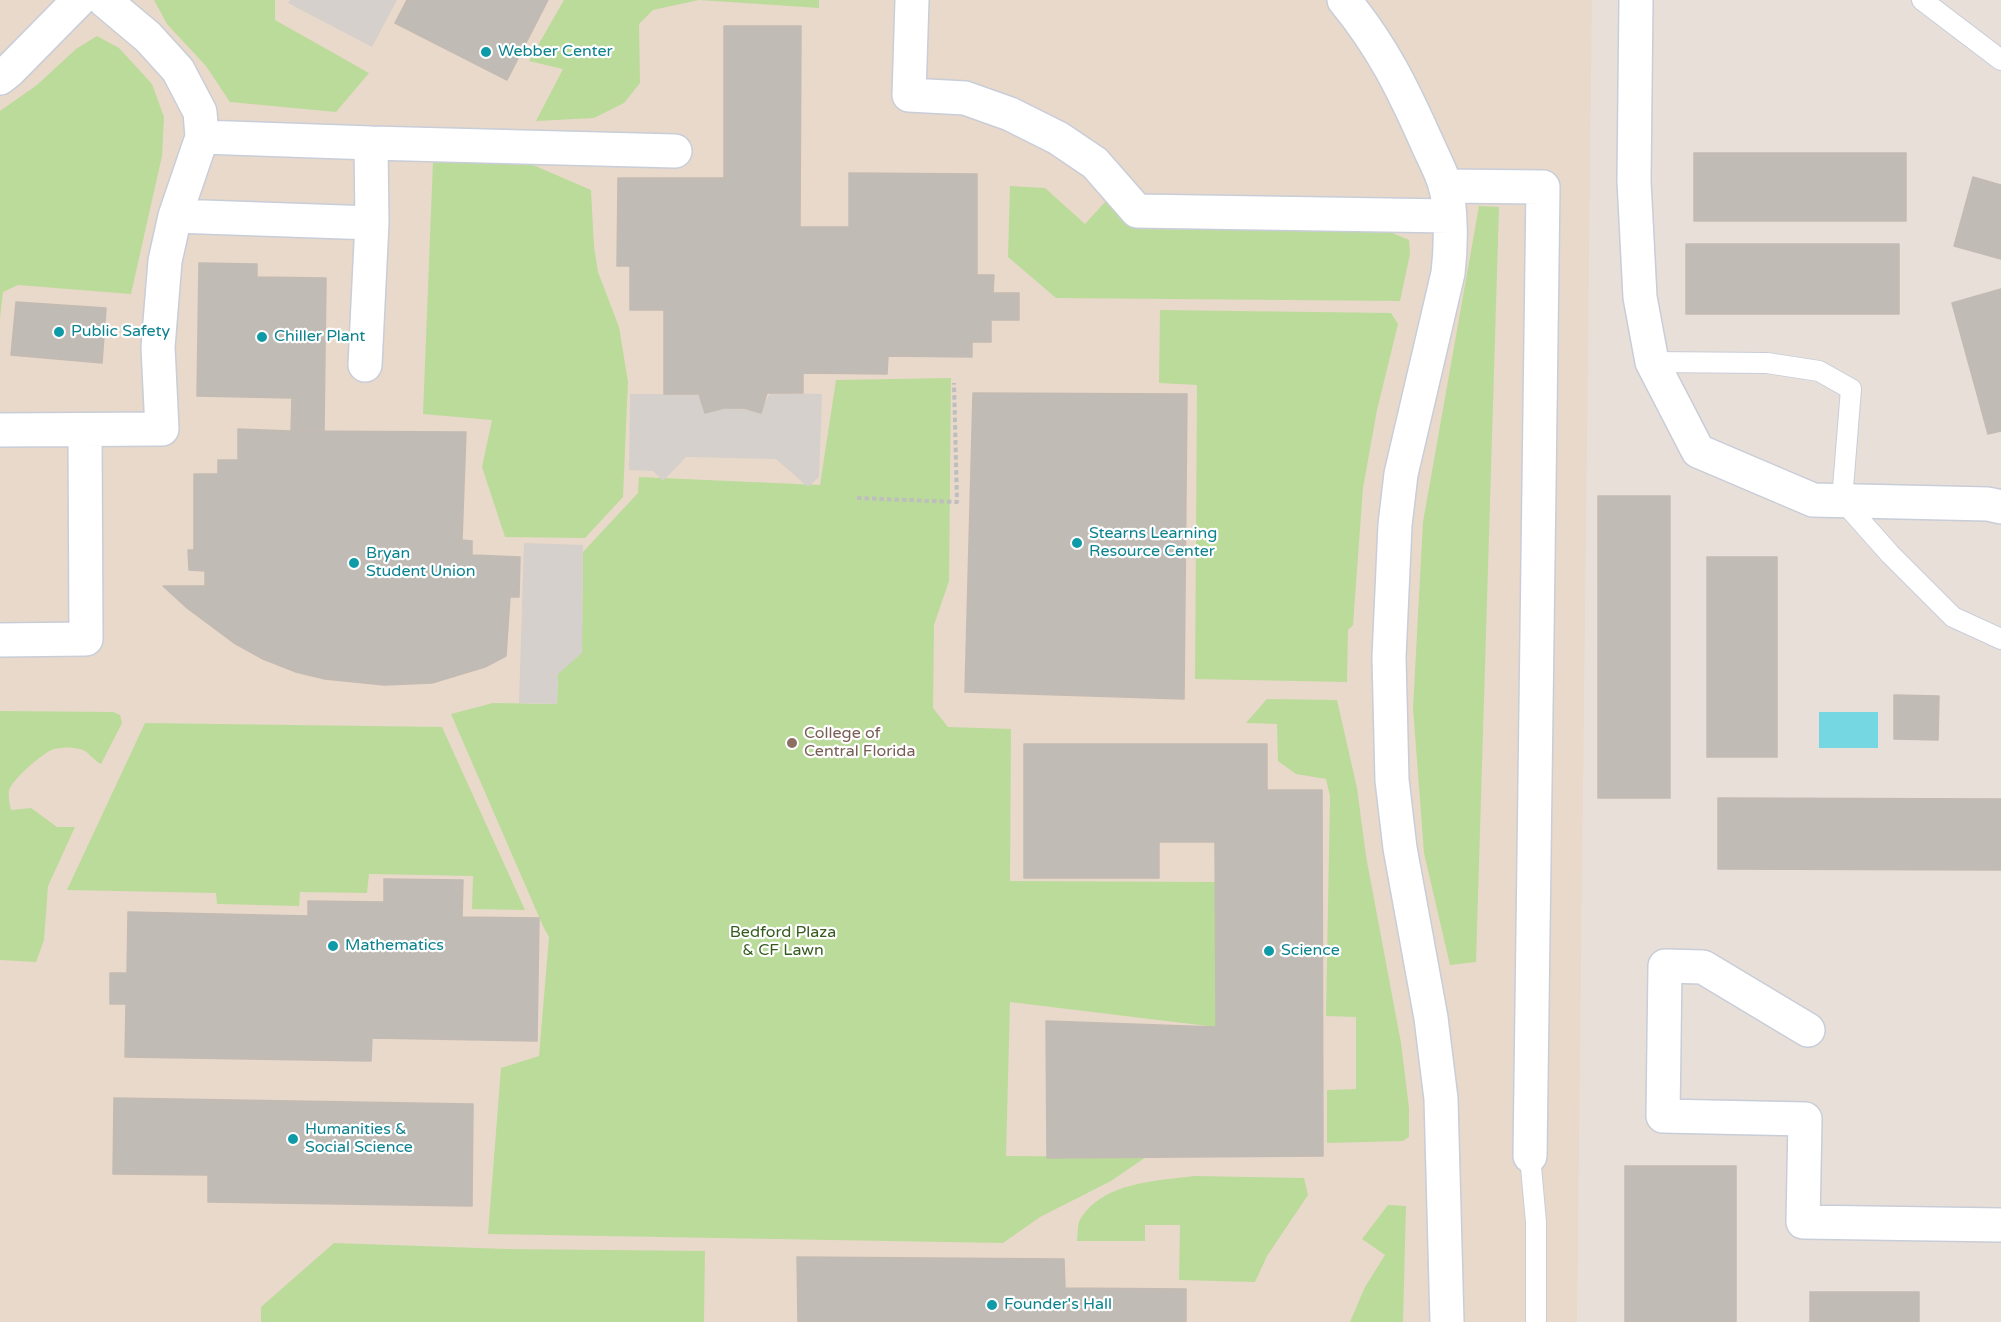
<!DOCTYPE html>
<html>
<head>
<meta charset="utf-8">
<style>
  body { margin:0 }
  canvas { display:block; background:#e8dfd9 }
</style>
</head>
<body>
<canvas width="2001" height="1322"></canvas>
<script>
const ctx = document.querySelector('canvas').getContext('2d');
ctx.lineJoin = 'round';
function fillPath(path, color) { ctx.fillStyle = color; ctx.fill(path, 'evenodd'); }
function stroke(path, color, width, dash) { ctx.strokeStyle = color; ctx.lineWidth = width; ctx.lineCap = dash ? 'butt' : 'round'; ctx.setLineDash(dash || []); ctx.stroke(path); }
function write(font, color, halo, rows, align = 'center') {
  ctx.font = font + ' "Varela Round",sans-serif'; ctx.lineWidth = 4.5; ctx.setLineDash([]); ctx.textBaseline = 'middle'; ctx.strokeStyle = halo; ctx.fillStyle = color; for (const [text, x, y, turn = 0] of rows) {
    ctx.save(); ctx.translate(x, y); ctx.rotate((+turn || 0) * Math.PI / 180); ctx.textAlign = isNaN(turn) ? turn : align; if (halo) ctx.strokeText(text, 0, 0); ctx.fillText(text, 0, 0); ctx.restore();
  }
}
const education = new Path2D(`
  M0,0H1592L1577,1322H0Z`);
const green = new Path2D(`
  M154,0H275V20L369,73L336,112L230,102L206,66L167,24Z
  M564,0H819V8L699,0L653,10L639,24L640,83L624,103L594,118L536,121L563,69L529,61Z
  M97,36L119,48L152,84L164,117L162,156L131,294L18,285L3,292L0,318V111L37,85L76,49Z
  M433,161L533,165L591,190L594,247L598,272L619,327L628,382L623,497L585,538L505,537L482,467L492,420L423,414Z
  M1010,186L1045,188L1085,224L1106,201L1141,229L1390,232L1409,240L1410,254L1400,301L1056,298L1008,257Z
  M1479,206L1499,207L1476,962L1450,965L1424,853L1413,708L1423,522Z
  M1160,310L1391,313L1398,324L1377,410L1363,488L1353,625L1348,630L1347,682L1195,679L1197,385L1159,383Z
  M951,378L949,581L934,625L933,708L948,727L1011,729L1010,881L1215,882L1216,1027L1010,1002L1006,1156L1146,1157L1111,1181L1040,1217L1003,1243L488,1234L501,1068L539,1056L549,937L543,926L451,714L493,703L557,704L558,674L582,640L583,552L638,493L639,477L820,485L836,380Z
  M1267,699L1337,700L1357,788L1366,856L1401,1043L1409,1108V1137L1403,1141L1327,1143V1090L1356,1089V1017L1326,1016L1330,796L1326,779L1296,774L1278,761L1277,724L1246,723Z
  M0,711L113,712L120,715L122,723L101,764C88,757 91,750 74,748C68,747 60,748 54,749C44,752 11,780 9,791C8,796 10,805 11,810L31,808L57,827H75L48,886L44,940L36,962L0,960Z
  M145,723L442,727L525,910L472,909L473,876L369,874L367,893L300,892L299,906L217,904L216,893L67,890Z
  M1194,1176L1304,1178L1308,1195L1267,1256L1255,1282L1179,1280L1180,1225H1145V1241H1077C1078,1234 1077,1223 1081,1218C1104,1182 1156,1181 1194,1176Z
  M1388,1205L1406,1206L1403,1322H1350L1365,1287L1385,1255L1362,1239Z
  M334,1243L507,1249L705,1251L704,1322H261V1307Z`);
const plaza = new Path2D(`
  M290,0H397L372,47L288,3Z
  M770,393L822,394L819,477L808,487L776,459L686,457L663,481L653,471L629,470L630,394H699L703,408H762Z
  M524,543L583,545L582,653L558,674L557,704L519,703Z`);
const water = new Path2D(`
  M1819,712H1878V748H1819Z`);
const building = new Path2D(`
  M407,0H548L507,80L395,23Z
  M724,26H801L800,227H849V173L977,174V275H994L993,293H1019V320H991V342H972V357L888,356L887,374L803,373V393H767L761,413L744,408H724L705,413L699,394H664V310H630V266H617L618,178H724Z
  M1694,153H1906V221H1694Z
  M1973,177L2001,185V259L1954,246Z
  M1686,244H1899V314H1686Z
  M199,263L257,264V277L326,278L324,432L291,431L292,398L197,396Z
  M2001,289V431L1988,434L1952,303Z
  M16,302L106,308L102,363L11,355Z
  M973,393L1187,394L1184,699L965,692Z
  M238,429L291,431L466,432L462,540L472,541V555L520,557L519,597H510L506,656L485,667L432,683L384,685L325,679L296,672L263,659L234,643L187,608L163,586H205V571L189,570L188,550H194V474H218V460H238Z
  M1598,496H1670V798H1598Z
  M1707,557H1777V757H1707Z
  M1894,695L1939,696L1938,740L1894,739Z
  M1024,744H1267V790H1322L1323,1156L1047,1158L1046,1021L1216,1027L1215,842H1159V878H1024Z
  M1718,798L2001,799V870L1718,869Z
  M384,879L463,880L462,917L539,918L537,1041L372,1038L371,1061L125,1057L126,1004H110V973H127L128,912L308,916V901L384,902Z
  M114,1098L473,1104L472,1206L208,1202V1175L113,1174Z
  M1625,1166H1736V1322H1625Z
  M797,1257L1064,1259L1065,1288L1186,1289V1322H798Z
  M1810,1292H1919V1322H1810Z`);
const path = new Path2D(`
  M857,498L957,502L954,383`);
const lane = new Path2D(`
  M1922,0L2001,60
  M1652,362L1767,363L1819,371L1851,389L1842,500L1890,554L1953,617L2001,639
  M1530,1156L1536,1222V1322`);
const street = new Path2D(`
  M104,0L148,37L178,70L200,112L202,137L175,216L372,223L371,143L202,137
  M912,0L909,95L965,98L1010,114L1058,138L1095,163L1137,211L1449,216
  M1344,0C1382,46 1403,89 1427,143C1433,157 1441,171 1445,185C1452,209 1451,248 1448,273L1401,474L1395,525L1389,657L1392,780L1400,848L1431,1018L1441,1099L1447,1322
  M1636,0L1634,181L1640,297L1652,362L1698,451L1813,500L1988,504L2001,507
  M0,78L9,71L79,0
  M371,143L675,151
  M1445,186L1543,187L1530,1156
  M365,365L372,223
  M0,430L162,429L158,347L165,261L175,216
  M0,640L86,639L85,430
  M1808,1030L1703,967L1665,966L1663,1116L1805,1119L1803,1222L2001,1225`);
const markers = [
  [486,52,6,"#0f9aa8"],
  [59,332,6,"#0f9aa8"],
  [262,337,6,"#0f9aa8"],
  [1077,543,6,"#0f9aa8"],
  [354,563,6,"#0f9aa8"],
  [792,743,6,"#8d6e63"],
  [333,946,6,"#0f9aa8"],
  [1269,951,6,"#0f9aa8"],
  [293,1139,6,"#0f9aa8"],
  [992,1305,6,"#0f9aa8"]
];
const cultureNames = [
  ["Webber Center",498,52],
  ["Public Safety",71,332],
  ["Chiller Plant",274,337],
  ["Stearns Learning",1089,534],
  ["Resource Center",1089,552],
  ["Bryan",366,554],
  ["Student Union",366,572],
  ["Mathematics",345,946],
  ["Science",1281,951],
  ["Humanities &",305,1130],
  ["Social Science",305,1148],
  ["Founder's Hall",1004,1305]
];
const educationNames = [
  ["College of",804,734],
  ["Central Florida",804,752]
];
const parkNames = [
  ["Bedford Plaza",783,933],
  ["& CF Lawn",783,951]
];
fillPath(education, '#e9d9ca');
fillPath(green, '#bbdb9a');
fillPath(plaza, '#d5d0cb');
fillPath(water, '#74d7e2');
fillPath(building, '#c0bbb5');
stroke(building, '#c3bbb3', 1.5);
stroke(lane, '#c8cdd8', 22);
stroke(street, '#c8cdd8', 36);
stroke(path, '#bebebe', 4, [4.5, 3]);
stroke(lane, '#fff', 20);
stroke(street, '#fff', 33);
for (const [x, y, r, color] of markers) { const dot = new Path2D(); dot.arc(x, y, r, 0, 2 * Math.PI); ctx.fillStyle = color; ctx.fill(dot); stroke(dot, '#fff', 2); }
write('16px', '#0d838f', '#fff', cultureNames, 'left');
write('16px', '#785e54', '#fff', educationNames, 'left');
write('16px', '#365b1f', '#fff', parkNames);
</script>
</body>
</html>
